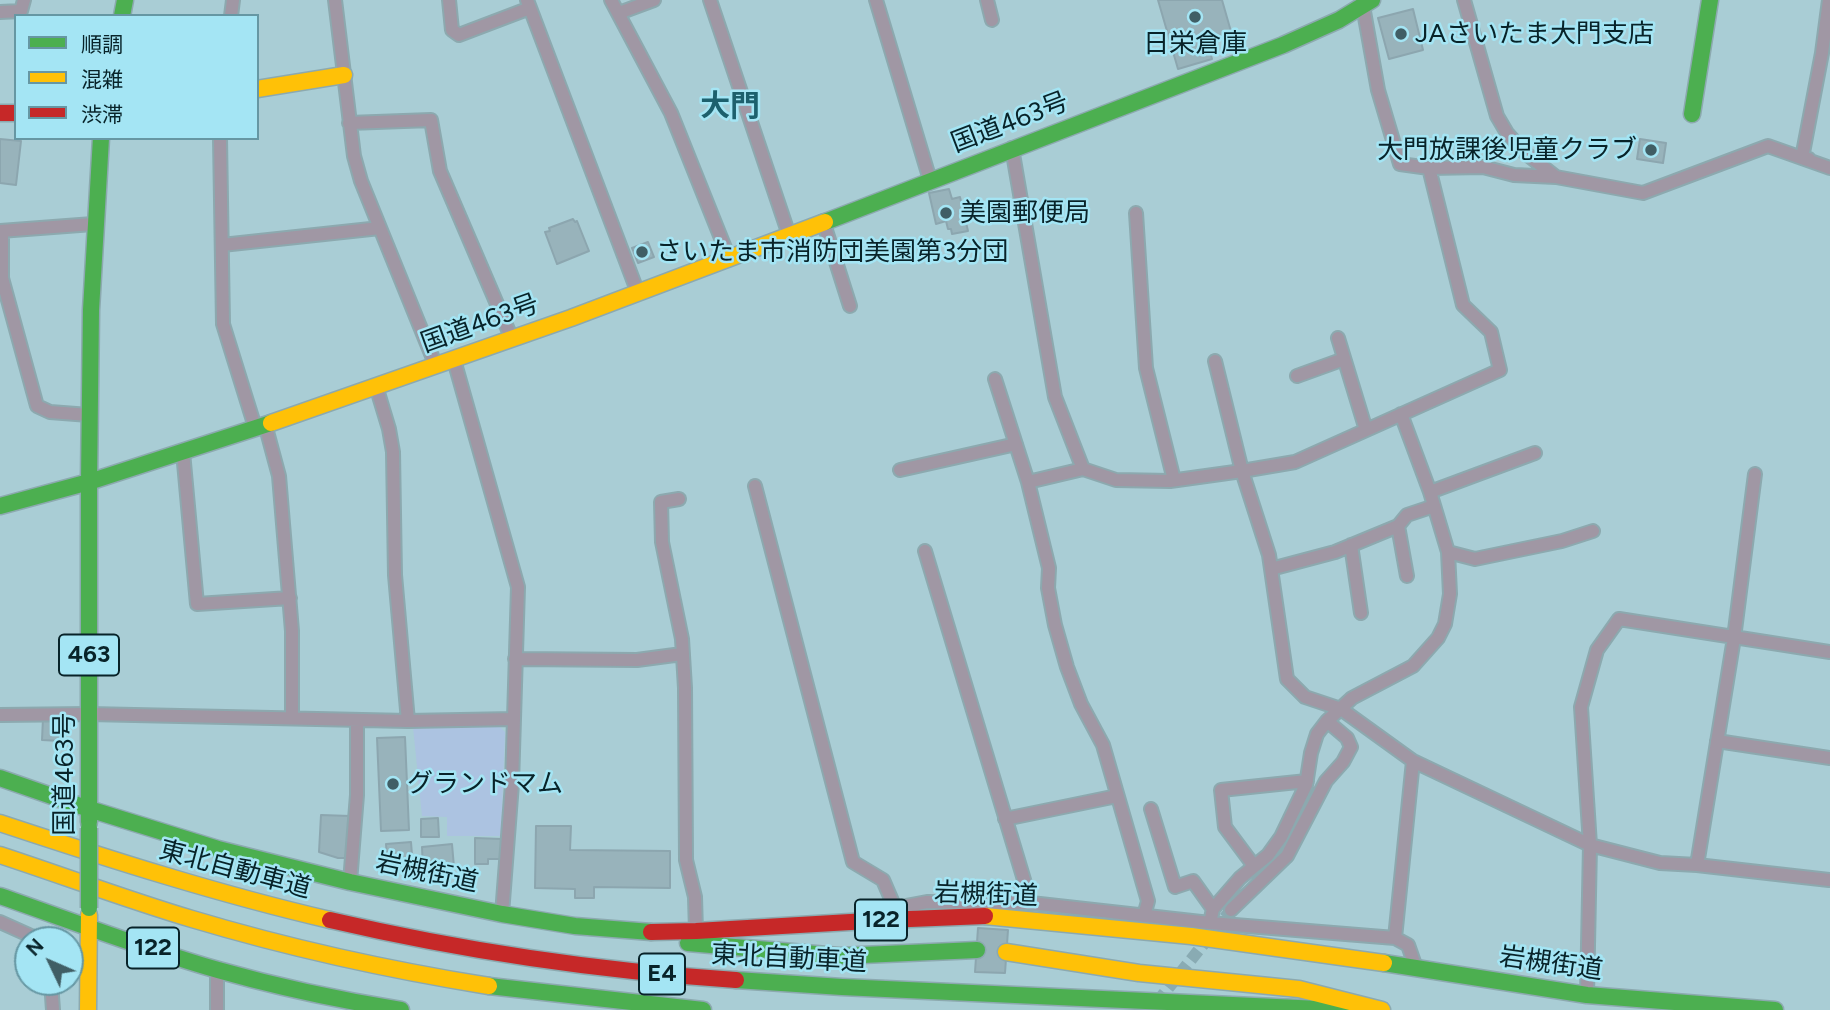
<!DOCTYPE html>
<html>
<head>
<meta charset="utf-8">
<style>
  body { margin:0 }
  #map { position:relative; width:1830px; height:1010px; overflow:hidden; background:#a9cdd5; font-family:Figtree,"Noto Sans JP",sans-serif }
  canvas { display:block }
  .legend { position:absolute; left:14px; top:14px; width:245px; height:126px; box-sizing:border-box; background:#a4e5f4; border:2px solid #6697a3; margin:0; padding:9px 12px; list-style:none; font-size:21px; color:#082329 }
  .legend li { display:flex; align-items:center; gap:14px; height:35px }
  .legend b { width:35px; border:2px solid #6697a3 }
  .north { position:absolute; left:14px; top:926px; width:70px; height:70px; box-sizing:border-box; background:#a4e5f4; border:2px solid #6697a3; border-radius:50%; rotate:314deg; font-size:19px; font-weight:700; line-height:28px; text-align:center; color:#082329 }
  .north::after { content:''; display:block; margin:auto; width:24px; height:32px; background:#405e65; clip-path:polygon(50% 0,100% 100%,50% 72%,0 100%) }
</style>
</head>
<body>
<div id="map">
<canvas width="1830" height="1010"></canvas>
<ul class="legend">
<li><b style="height:9px;background:#4caf50"></b>順調</li>
<li><b style="height:9px;background:#ffc107"></b>混雑</li>
<li><b style="height:9px;background:#c62828"></b>渋滞</li>
</ul>
<div class="north">N</div>
</div>
<script>
const ctx = document.querySelector('canvas').getContext('2d');
ctx.lineJoin = 'round';
function fillPath(path, color) { ctx.fillStyle = color; ctx.fill(path, 'evenodd'); }
function stroke(path, color, width, dash) { ctx.strokeStyle = color; ctx.lineWidth = width; ctx.lineCap = dash ? 'butt' : 'round'; ctx.setLineDash(dash || []); ctx.stroke(path); }
function write(font, color, halo, rows, align = 'center') {
  ctx.font = font + ' Figtree,"Noto Sans JP",sans-serif'; ctx.lineWidth = 5; ctx.setLineDash([]); ctx.textBaseline = 'middle'; ctx.strokeStyle = halo; ctx.fillStyle = color; for (const [text, x, y, turn = 0] of rows) {
    ctx.save(); ctx.translate(x, y); ctx.rotate((+turn || 0) * Math.PI / 180); ctx.textAlign = isNaN(turn) ? turn : align; if (halo) ctx.strokeText(text, 0, 0); ctx.fillText(text, 0, 0); ctx.restore();
  }
}
const green = new Path2D(`
  M499,726L505,732L501,836H447V817L422,816L413,727Z`);
const building = new Path2D(`
  M1158,0H1222L1232,35L1207,42L1212,59L1178,69Z
  M1413,9L1423,50L1389,59L1378,18Z
  M0,139L21,141L16,185L0,183Z
  M1640,139L1666,143L1663,163L1637,159Z
  M949,189L952,199L960,197L968,231L952,234L951,229H948L946,221L936,224L929,193Z
  M573,219L575,222L577,221L589,251L557,264L545,232L550,231L549,228Z
  M648,242L654,257L638,263L632,248Z
  M43,718L62,719L61,741L42,740Z
  M405,737L409,830L381,831L377,738Z
  M321,815L350,816L348,858H338L319,852Z
  M438,818L439,837H421V819Z
  M536,826H571L570,850L670,851V888L594,887V898H575V889L535,888Z
  M475,838L502,839L501,859H488V864H475Z
  M411,842L413,868L388,870L386,844Z
  M452,844L454,867L423,870L422,847Z
  M978,928L1008,930L1005,973L975,972Z`);
const streetTunnel = new Path2D(`
  M1157,1002L1231,910`);
const street = new Path2D(`
  M335,0L354,156L361,181L436,366
  M449,0L452,30L459,35L530,8
  M527,0L638,293
  M611,0L671,113L729,258
  M710,0L789,235
  M876,0L930,180
  M987,0L992,20
  M1464,0L1497,116L1507,133L1524,152L1556,177L1643,193L1768,146L1830,168
  M1363,6L1378,90L1400,164L1429,168L1483,167L1514,175L1556,177
  M0,12L21,11L24,0
  M619,13L654,0
  M231,16L233,0
  M349,123L431,120L440,171L512,339
  M220,138L223,324L255,427
  M1012,148L1055,397L1083,469L1116,480L1170,481L1242,471L1295,462L1500,370L1491,332L1463,305L1429,168
  M1809,159L1802,158L1822,53L1829,0
  M1136,213L1146,368L1174,480
  M823,221L850,306
  M0,231L93,224
  M2,231V278L37,406L50,412L89,415
  M222,245L380,228
  M1338,338L1366,430
  M454,360L518,587L512,784L502,914
  M1215,361L1242,471L1269,555L1287,679L1305,697L1341,709L1413,761L1590,845L1660,863L1697,865L1829,880
  M1297,376L1344,359
  M995,379L1028,482L1049,568L1048,588L1055,625L1067,667L1081,704L1103,745L1148,901L1144,916
  M265,424L279,476L292,631V718
  M183,452L197,604L290,598
  M900,470L1016,444
  M1028,482L1083,469
  M755,486L853,862L883,880L895,908
  M1430,492L1535,453
  M679,499L661,502L662,542L682,639L685,688L686,860L695,897L696,931
  M1398,526L1407,576
  M1351,545L1361,613
  M925,551L1031,903
  M1448,552L1475,559L1562,541L1593,531
  M1271,569L1335,552L1398,526L1407,515L1434,506
  M515,659L637,660L682,654
  M0,715L89,714L408,721L395,575L393,452L389,429L376,386
  M408,721L514,719
  M1717,741L1830,758
  M1151,809L1175,887L1193,881L1213,909
  M1005,819L1117,796
  M1697,865L1734,638L1755,474
  M1254,866L1225,827L1221,790L1307,781
  M350,882L357,795V720
  M1231,910L1287,856L1326,781L1343,762L1351,747L1347,738L1327,721
  M885,919L895,908L927,902L1031,903L1210,923L1395,938L1408,945L1416,968
  M0,922L40,940
  M1210,923L1213,909L1240,878L1268,855L1281,837L1306,785L1311,753L1317,734L1327,721L1352,698L1413,666L1438,638L1445,624L1450,594L1448,552L1430,492L1401,414
  M1395,938L1413,761
  M51,982L53,1010
  M1587,995L1590,845L1581,707L1597,650L1619,619L1830,652
  M217,1010V969`);
const fast = new Path2D(`
  M122,16L125,0
  M1692,114L1710,0
  M825,222L1283,45L1339,20L1372,0
  M0,506L89,482L91,310L101,138
  M0,778L89,809L218,849L350,882L502,914L575,926L651,932
  M89,822V482L271,423
  M0,896C72,921 144,949 218,970C278,987 339,1000 401,1010
  M688,943L839,956L977,950
  M1384,963L1587,995L1775,1010
  M736,980L842,987L1341,1010
  M489,986L703,1010`);
const slow = new Path2D(`
  M257,89L344,75
  M271,423L571,318L825,222
  M0,823C109,859 218,894 330,920
  M0,855C64,876 128,900 192,919C289,948 389,970 489,986
  M985,916L1191,936L1384,963
  M1006,952L1139,973L1299,989L1382,1010
  M88,1010L89,915`);
const jam = new Path2D(`
  M0,113H16
  M330,920C463,951 600,971 736,980
  M651,932L696,931L885,920L985,916`);
const fastBridge = new Path2D(`
  M89,828V908`);
const markers = [
  [1195,17,7,"#405e65"],
  [1401,34,7,"#405e65"],
  [1651,150,7,"#405e65"],
  [946,213,7,"#405e65"],
  [642,252,7,"#405e65"],
  [393,784,7,"#405e65"]
];
const shields = [
  [89,655,60],
  [881,920,52],
  [153,948,52],
  [662,974,46]
];
const shieldNames = [
  ["463",89,655],
  ["122",881,920],
  ["122",153,948],
  ["E4",662,974]
];
const poiNames = [
  ["JAさいたま大門支店",1415,34],
  ["日栄倉庫",1195,44,"center"],
  ["大門放課後児童クラブ",1637,150,"right"],
  ["美園郵便局",960,213],
  ["さいたま市消防団美園第3分団",656,252],
  ["グランドマム",407,784]
];
const streetNames = [
  ["国道463号",1010,123,-21],
  ["国道463号",480,324,-20],
  ["国道463号",65,774,-90],
  ["東北自動車道",235,870,15],
  ["岩槻街道",427,873,12],
  ["岩槻街道",986,895,2],
  ["東北自動車道",789,959,3],
  ["岩槻街道",1551,964,8]
];
const quarterNames = [
  ["大門",730,107]
];
fillPath(green, '#acc3e1');
fillPath(building, '#98b3bb');
stroke(building, '#8ca6af', 2);
stroke(streetTunnel, '#89abb3', 12, [12, 6]);
stroke(street, '#8ca9af', 16);
stroke(fast, '#8ca9af', 19);
stroke(slow, '#8ca9af', 19);
stroke(jam, '#8ca9af', 19);
stroke(street, '#a097a4', 12);
stroke(fast, '#4caf50', 16);
stroke(slow, '#ffc107', 16);
stroke(jam, '#c62828', 16);
stroke(fastBridge, '#8ca9af', 19, []);
stroke(fastBridge, '#4caf50', 16);
for (const [x, y, r, color] of markers) { const dot = new Path2D(); dot.arc(x, y, r, 0, 2 * Math.PI); ctx.fillStyle = color; ctx.fill(dot); stroke(dot, '#a4e5f4', 2.5); }
for (const [x, y, w] of shields) { const box = new Path2D(); box.roundRect(x - w / 2, y - 20.5, w, 41, 5); ctx.fillStyle = '#a4e5f4'; ctx.fill(box); stroke(box, '#082329', 2); }
write('bold 24px', '#082329', null, shieldNames);
write('26px', '#082329', '#a4e5f4', poiNames, 'left');
write('26px', '#082329', '#a4e5f4', streetNames);
write('bold 30px', '#1d606d', '#a4e5f4', quarterNames);
</script>
</body>
</html>
